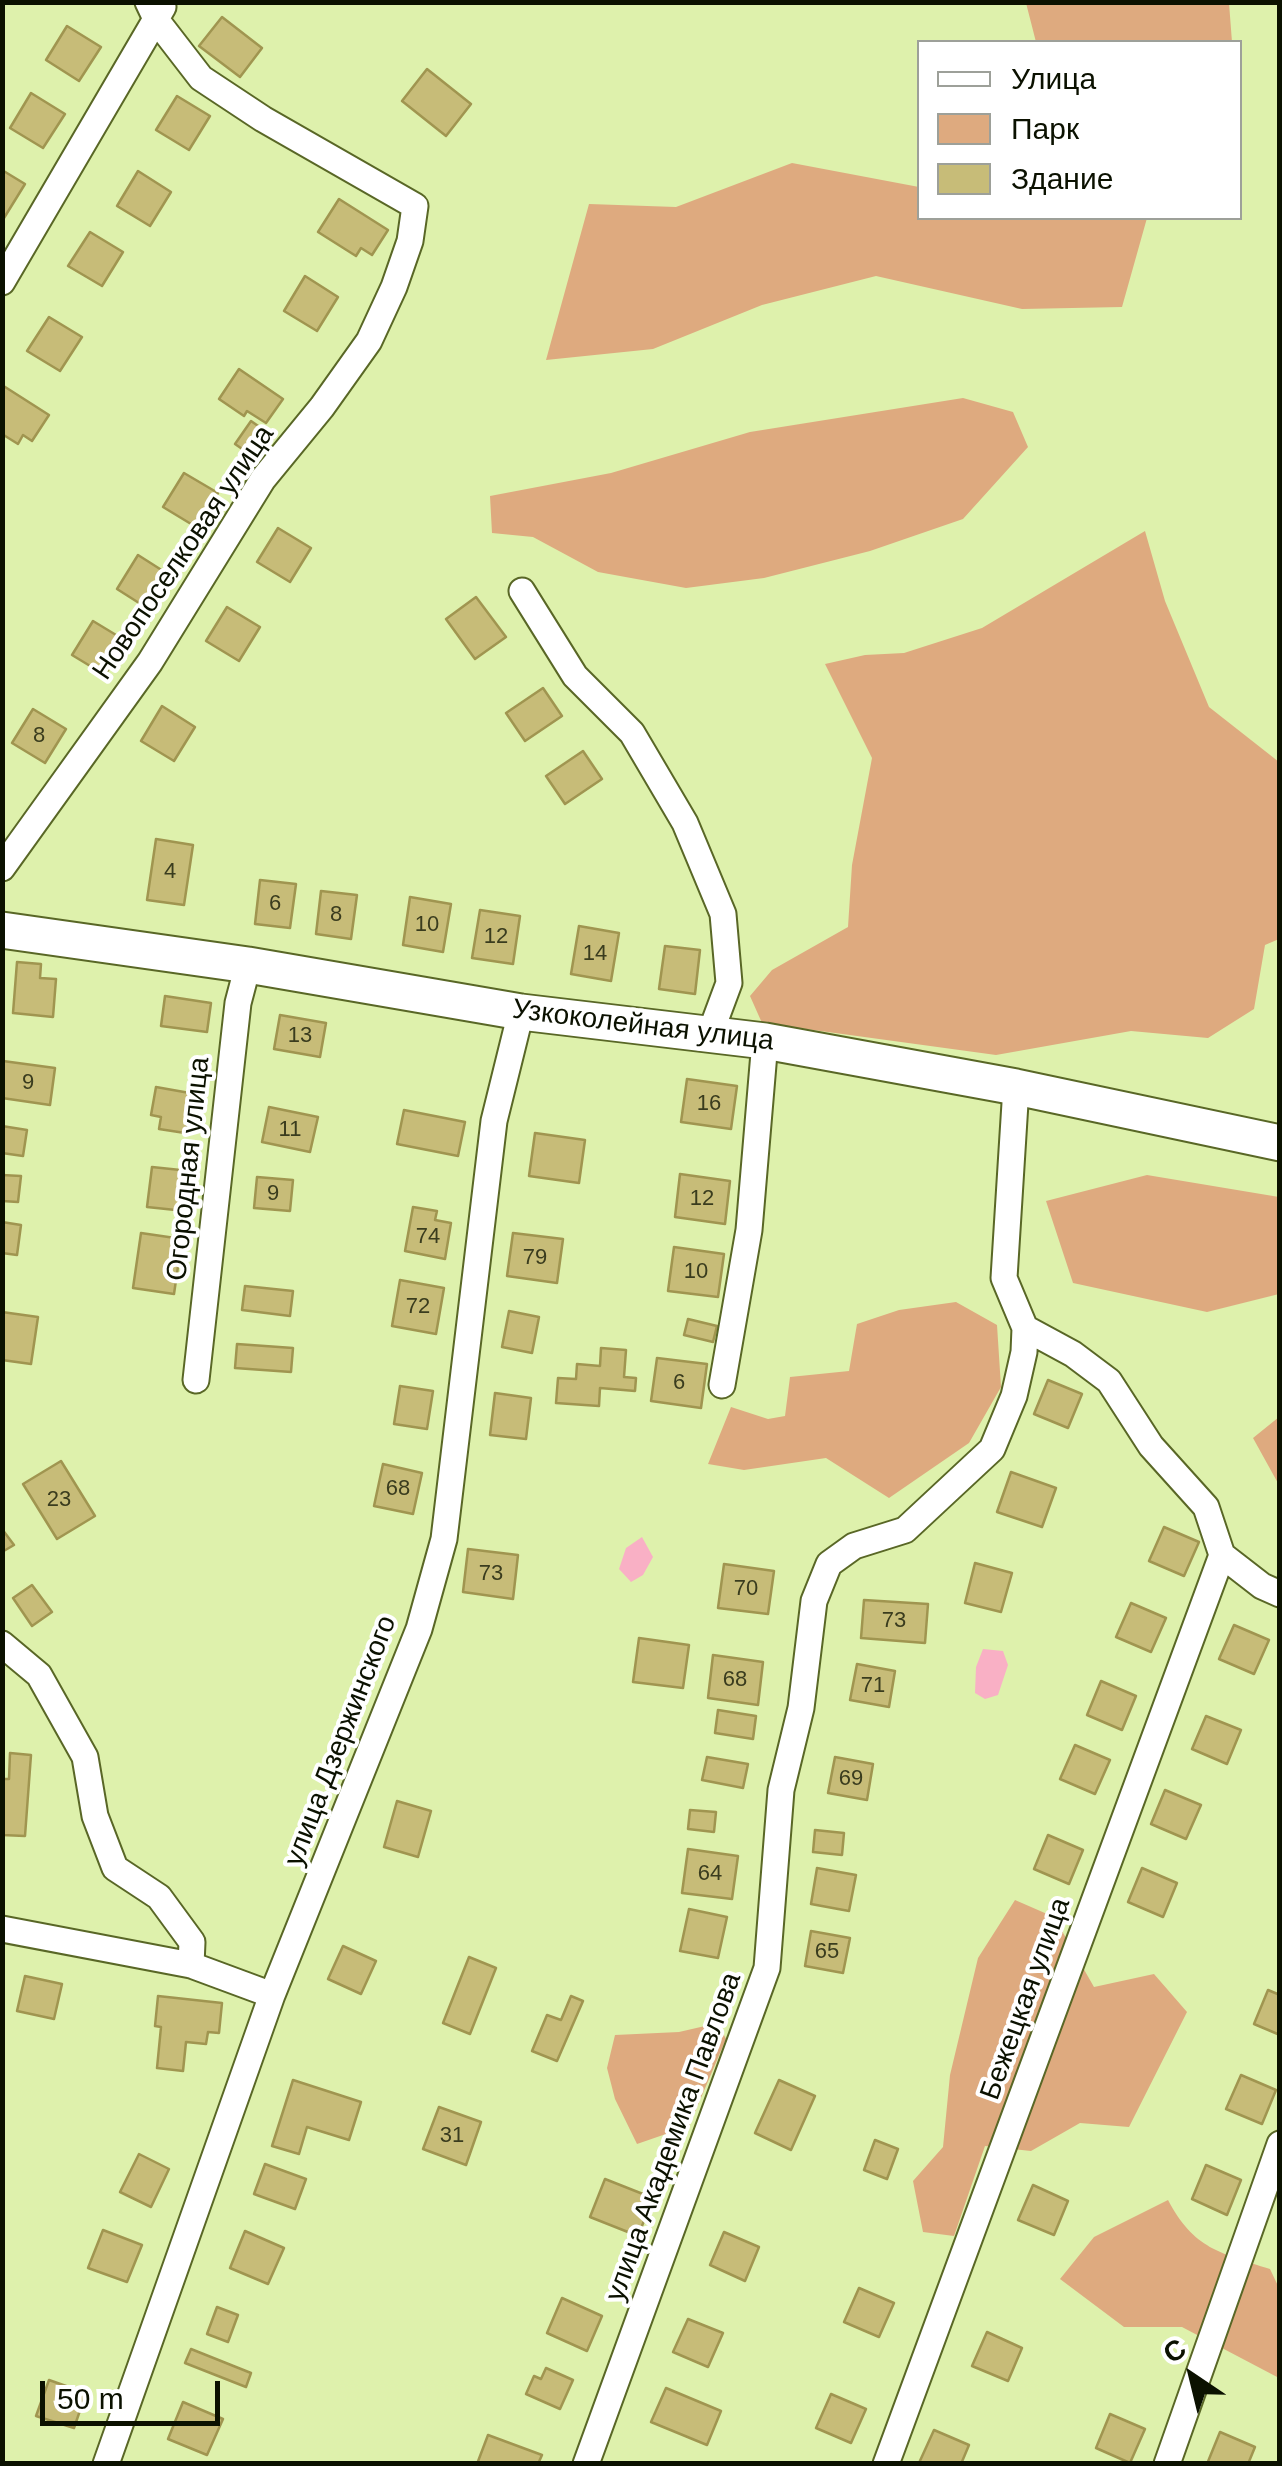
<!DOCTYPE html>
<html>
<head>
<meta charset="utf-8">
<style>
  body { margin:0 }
  #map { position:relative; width:1282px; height:2466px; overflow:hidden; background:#def1ac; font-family:Helvetica,sans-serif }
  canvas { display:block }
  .frame { position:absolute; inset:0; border:5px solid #0b1100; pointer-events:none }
  .legend { position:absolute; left:917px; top:40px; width:325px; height:180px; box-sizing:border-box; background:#fff; border:2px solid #9da099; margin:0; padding:12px 18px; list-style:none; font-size:30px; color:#0b1100 }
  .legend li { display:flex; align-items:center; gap:20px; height:50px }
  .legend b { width:50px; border:2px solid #9da099 }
  .north { position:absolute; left:1142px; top:2326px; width:100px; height:100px; -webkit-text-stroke:8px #fff; paint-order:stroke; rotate:325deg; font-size:28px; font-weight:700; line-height:40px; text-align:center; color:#0b1100 }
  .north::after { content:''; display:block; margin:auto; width:35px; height:45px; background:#0b1100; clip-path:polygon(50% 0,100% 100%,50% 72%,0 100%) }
  .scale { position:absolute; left:40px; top:2381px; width:180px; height:45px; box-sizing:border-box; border:5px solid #0b1100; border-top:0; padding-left:12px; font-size:30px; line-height:35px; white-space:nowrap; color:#0b1100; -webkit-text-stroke:8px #fff; paint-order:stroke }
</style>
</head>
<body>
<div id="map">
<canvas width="1282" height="2466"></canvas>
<div class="frame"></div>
<ul class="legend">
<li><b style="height:12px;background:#fff"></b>Улица</li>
<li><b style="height:28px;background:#deaa7f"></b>Парк</li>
<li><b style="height:28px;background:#c7bc78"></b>Здание</li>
</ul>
<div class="north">С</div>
<div class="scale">50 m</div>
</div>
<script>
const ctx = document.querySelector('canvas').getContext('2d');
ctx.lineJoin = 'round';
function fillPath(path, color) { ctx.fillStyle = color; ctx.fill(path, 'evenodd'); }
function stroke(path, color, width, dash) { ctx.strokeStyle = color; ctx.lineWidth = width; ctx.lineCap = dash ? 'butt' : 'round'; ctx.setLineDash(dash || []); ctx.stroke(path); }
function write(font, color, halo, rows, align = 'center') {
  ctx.font = font + ' Helvetica,sans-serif'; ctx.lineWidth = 8; ctx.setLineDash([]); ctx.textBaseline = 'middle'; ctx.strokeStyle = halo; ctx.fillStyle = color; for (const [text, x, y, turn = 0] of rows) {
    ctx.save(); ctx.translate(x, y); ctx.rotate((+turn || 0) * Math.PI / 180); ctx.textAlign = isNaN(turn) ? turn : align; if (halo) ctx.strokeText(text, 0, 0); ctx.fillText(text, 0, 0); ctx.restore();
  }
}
const green = new Path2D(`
  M1026,3H1229L1232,42H1036Z
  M792,163L919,187V218H1147L1122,307L1022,309L876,276L762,305L653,349L546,360L589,204L676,207Z
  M963,398L1013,412L1028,447L963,519L870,551L764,578L686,588L598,572L533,537L492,533L490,496L611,473L750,432Z
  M1145,531L1165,601L1209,707L1279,762V939L1265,945L1254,1009L1208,1038L1131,1031L996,1055L762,1023L750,996L772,970L848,927L852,865L872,758L825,664L865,655L904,653L982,628Z
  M1147,1175L1279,1197V1294L1207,1312L1073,1283L1046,1201Z
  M956,1302L997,1325L1001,1387L969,1443L889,1498L826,1458L744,1470L708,1464L731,1407L768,1419L785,1416L790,1377L849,1371L857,1324L899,1310Z
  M1279,1417V1485L1253,1438Z
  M1015,1900L1054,1917L1094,1987L1154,1974L1187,2012L1129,2127L1080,2123L1031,2151L985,2146L954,2236L923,2232L913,2181L943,2147L950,2075L978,1958Z
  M718,2023L726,2039L689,2126L637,2144L615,2099L607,2068L615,2035L679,2032Z
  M1168,2200C1194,2249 1220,2253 1270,2269L1279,2288V2378L1182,2327H1124L1060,2279L1094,2237Z`);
const water = new Path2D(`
  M642,1537L653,1557L643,1575L631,1582L619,1569L626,1548Z
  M983,1649L1003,1651L1008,1665L998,1695L985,1699L975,1693L976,1667Z`);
const building = new Path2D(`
  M222,17L262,48L240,77L199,46Z
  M67,26L101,47L79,81L46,60Z
  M427,69L471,104L446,136L402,101Z
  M31,93L65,114L43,148L10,128Z
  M177,96L210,116L189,150L156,130Z
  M2,170L25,184L4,218L2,217Z
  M138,171L171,192L150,226L117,206Z
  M339,199L388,230L372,255L361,248L356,256L318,232Z
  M90,232L123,252L102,286L68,266Z
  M305,276L338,297L317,331L284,311Z
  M49,317L82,337L60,371L27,351Z
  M239,369L283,399L266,423L247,411L244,416L219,399Z
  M2,385L49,415L32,441L23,435L18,444L2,434Z
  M251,421L274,437L258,460L235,444Z
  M184,473L218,493L196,527L163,507Z
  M278,528L311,548L290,582L257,562Z
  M138,555L171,576L150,610L117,589Z
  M476,597L506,637L475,659L446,619Z
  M227,607L260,627L239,661L206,641Z
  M93,621L126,641L105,675L72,655Z
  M543,688L562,716L525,741L506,713Z
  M162,706L195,727L174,761L141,741Z
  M33,709L66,729L45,763L12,743Z
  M583,751L602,779L565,804L546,776Z
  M156,839L193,845L184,905L147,900Z
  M260,880L296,884L290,928L255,924Z
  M321,891L357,895L351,939L316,934Z
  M410,897L451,904L443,952L403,945Z
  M480,910L520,916L513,964L472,958Z
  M579,926L619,933L611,981L571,974Z
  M665,946L700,950L695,994L659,989Z
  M17,962L41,964L40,978L56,979L53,1017L13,1013Z
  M165,996L211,1003L207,1032L161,1026Z
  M280,1015L326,1023L320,1057L274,1049Z
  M3,1061L55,1068L50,1105L2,1098Z
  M687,1079L737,1086L731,1129L681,1122Z
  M156,1087L201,1095L197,1118L188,1116L185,1133L159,1129L161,1117L151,1115Z
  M269,1107L318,1117L310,1152L262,1142Z
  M404,1110L465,1122L458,1156L397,1144Z
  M2,1126L27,1130L23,1156L2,1153Z
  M535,1133L585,1140L579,1183L529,1176Z
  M152,1167L190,1171L185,1211L147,1207Z
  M680,1174L730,1181L725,1224L675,1217Z
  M2,1175L21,1176L18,1202L2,1201Z
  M257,1177L293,1180L290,1211L254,1208Z
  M413,1207L437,1211L435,1220L451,1223L445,1259L405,1251Z
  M2,1222L21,1225L17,1255L2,1253Z
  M141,1233L182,1239L174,1294L133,1288Z
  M513,1233L563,1239L557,1283L507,1276Z
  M674,1247L724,1254L718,1297L668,1291Z
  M400,1280L444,1288L436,1334L392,1326Z
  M245,1286L293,1291L290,1316L242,1310Z
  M509,1311L539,1317L532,1353L502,1347Z
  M2,1312L38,1317L31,1364L2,1360Z
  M688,1319L717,1326L713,1342L684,1335Z
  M237,1344L293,1348L291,1372L235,1368Z
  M601,1348L626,1350L624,1377L636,1378L635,1391L600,1388L599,1406L556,1403L558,1378L576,1379L577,1364L600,1366Z
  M657,1358L707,1364L701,1408L651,1401Z
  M1048,1380L1082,1394L1068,1428L1034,1414Z
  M400,1386L433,1391L427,1429L394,1424Z
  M495,1393L531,1398L526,1439L490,1435Z
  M61,1461L95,1516L57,1539L23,1484Z
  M383,1464L422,1473L413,1514L374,1506Z
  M1011,1472L1056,1488L1042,1527L997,1512Z
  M1164,1527L1199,1542L1184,1576L1149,1561Z
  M2,1529L14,1545L2,1552Z
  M468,1549L518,1555L513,1599L463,1592Z
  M975,1563L1012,1573L1001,1612L965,1603Z
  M724,1564L774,1571L768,1614L718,1608Z
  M32,1585L52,1612L32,1626L13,1598Z
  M864,1600L928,1604L925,1643L861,1638Z
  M1131,1603L1166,1618L1151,1652L1116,1637Z
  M1234,1625L1269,1640L1254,1674L1219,1659Z
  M639,1638L689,1645L683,1688L633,1682Z
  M713,1655L763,1662L758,1705L708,1698Z
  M857,1664L895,1671L889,1707L850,1700Z
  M1101,1681L1136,1696L1122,1730L1087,1715Z
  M718,1710L756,1716L753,1739L715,1733Z
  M1206,1716L1241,1730L1227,1764L1192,1749Z
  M1075,1745L1110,1760L1095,1794L1060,1779Z
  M10,1753L31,1755L25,1836L2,1835V1779H9Z
  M707,1757L748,1764L743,1788L702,1780Z
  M835,1757L873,1764L867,1800L828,1793Z
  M1165,1790L1201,1805L1186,1839L1151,1824Z
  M397,1801L431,1811L418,1857L384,1847Z
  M690,1810L716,1812L714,1832L688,1829Z
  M815,1830L844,1833L842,1855L813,1852Z
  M1048,1835L1083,1850L1069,1884L1034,1869Z
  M688,1849L738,1856L732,1899L682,1893Z
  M817,1868L856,1875L849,1911L811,1904Z
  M1142,1868L1177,1883L1163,1917L1128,1902Z
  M689,1909L727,1917L718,1958L680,1951Z
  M811,1931L850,1938L843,1973L805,1966Z
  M343,1946L376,1961L361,1994L328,1979Z
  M469,1957L496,1968L470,2034L443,2023Z
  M25,1976L62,1984L54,2019L17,2011Z
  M1268,1990L1280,1995V2035L1254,2024Z
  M158,1996L222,2003L219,2033L208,2032L206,2044L186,2042L183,2071L157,2068L161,2027L155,2026Z
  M571,1996L583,2001L557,2061L532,2051L547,2015L561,2020Z
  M1241,2075L1276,2090L1262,2124L1226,2109Z
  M293,2080L361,2102L349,2140L307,2127L299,2154L272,2146Z
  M779,2080L815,2096L791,2150L755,2133Z
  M439,2107L481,2122L466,2165L423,2149Z
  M875,2140L898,2149L887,2179L864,2170Z
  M139,2154L169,2169L151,2207L120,2192Z
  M265,2164L306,2179L295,2209L254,2194Z
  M1206,2165L1241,2180L1227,2215L1192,2199Z
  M605,2179L653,2198L638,2236L590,2217Z
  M1033,2185L1068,2201L1054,2235L1018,2220Z
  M103,2230L142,2245L127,2282L88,2268Z
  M245,2231L284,2248L268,2284L230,2268Z
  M724,2232L759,2247L745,2281L710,2265Z
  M859,2288L894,2303L879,2337L844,2322Z
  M562,2298L602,2316L587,2351L547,2333Z
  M217,2307L238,2315L228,2342L207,2334Z
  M688,2319L723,2333L708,2367L673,2352Z
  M987,2332L1022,2348L1008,2381L972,2366Z
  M191,2349L251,2373L246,2387L185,2363Z
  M546,2368L573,2380L560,2409L526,2394L534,2376L541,2379Z
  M49,2380L86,2393L74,2428L36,2416Z
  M666,2388L721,2411L707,2445L651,2422Z
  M831,2394L866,2409L851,2443L816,2428Z
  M183,2402L223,2419L207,2455L168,2439Z
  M1110,2414L1145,2429L1130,2463L1096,2448Z
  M934,2430L969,2445L961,2464L919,2463Z
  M1220,2432L1255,2447L1248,2464H1207Z
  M488,2435L542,2455L538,2464H477Z`);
const street = new Path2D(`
  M2,282L163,7
  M522,591L575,676L632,733L685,823L723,914L729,983L710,1034
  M2,868L150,662L263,479L322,407L369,341L394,287L410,241L415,206L263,119L201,78L157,21L148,2
  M1025,1328L1073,1354L1109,1381L1151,1446L1206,1507L1222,1555
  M196,1380L238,1003L248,965
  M722,1385L749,1230L765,1041
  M1222,1555L1262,1586L1280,1594
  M2,1644L39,1675L85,1757L95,1816L115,1868L159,1897L192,1942L191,1965
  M2,1929L191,1965L272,1995
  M106,2464L272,1995L419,1629L444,1539L494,1121L521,1012
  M586,2464L767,1968L781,1790L801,1708L814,1601L829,1564L854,1546L905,1530L992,1449L1014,1396L1024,1352L1025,1328L1004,1278L1016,1087
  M886,2464L1222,1555
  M1167,2464L1280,2144`);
const secondary = new Path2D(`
  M2,930L248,965L521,1012L765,1041L1016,1087L1280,1143`);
const numberNames = [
  ["8",39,736],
  ["4",170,872],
  ["6",275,904],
  ["8",336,915],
  ["10",427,925],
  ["12",496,937],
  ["14",595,954],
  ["13",300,1036],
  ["9",28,1083],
  ["16",709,1104],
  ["11",290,1130],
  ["9",273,1194],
  ["12",702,1199],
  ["74",428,1237],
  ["79",535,1258],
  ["10",696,1272],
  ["72",418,1307],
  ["6",679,1383],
  ["68",398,1489],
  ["23",59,1500],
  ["73",491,1574],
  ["70",746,1589],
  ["73",894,1621],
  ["68",735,1680],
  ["71",873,1686],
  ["69",851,1779],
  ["64",710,1874],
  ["65",827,1952],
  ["31",452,2136]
];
const streetNames = [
  ["Новопоселковая улица",184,553,-56],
  ["Узкоколейная улица",643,1026,7],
  ["Огородная улица",189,1169,-84],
  ["улица Дзержинского",341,1741,-69],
  ["Бежецкая улица",1026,1999,-70],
  ["улица Академика Павлова",674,2137,-70]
];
fillPath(green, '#deaa7f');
fillPath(water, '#f9b0c5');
fillPath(building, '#c7bc78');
stroke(building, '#a09550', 2.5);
stroke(street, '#596726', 29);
stroke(secondary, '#596726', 39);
stroke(street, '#fff', 25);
stroke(secondary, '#fff', 35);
write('22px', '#3a3c1e', null, numberNames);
write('28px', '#0b1100', '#fff', streetNames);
</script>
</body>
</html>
